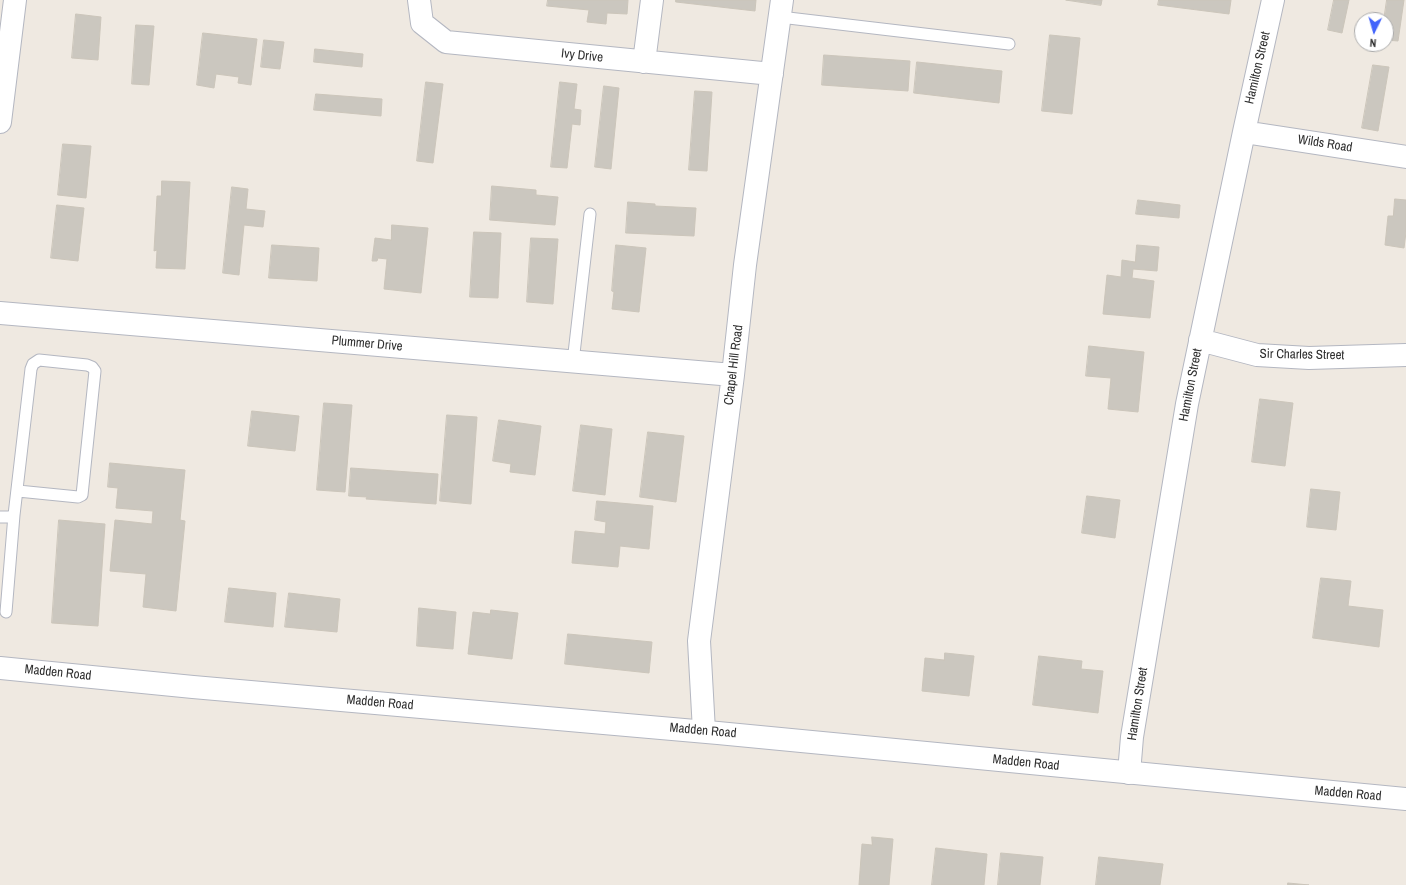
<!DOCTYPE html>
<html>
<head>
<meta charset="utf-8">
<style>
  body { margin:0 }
  #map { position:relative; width:1406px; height:885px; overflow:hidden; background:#efe9e1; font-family:"Archivo Narrow",sans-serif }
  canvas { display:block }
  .north { position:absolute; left:1354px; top:12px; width:40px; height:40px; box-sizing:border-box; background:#fff; border:1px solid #ababab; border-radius:50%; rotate:185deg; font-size:11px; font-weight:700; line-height:16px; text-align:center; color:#2e2e2e }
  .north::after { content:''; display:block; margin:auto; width:14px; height:18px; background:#4264fb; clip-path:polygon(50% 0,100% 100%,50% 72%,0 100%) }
</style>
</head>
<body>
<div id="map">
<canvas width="1406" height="885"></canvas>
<div class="north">N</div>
</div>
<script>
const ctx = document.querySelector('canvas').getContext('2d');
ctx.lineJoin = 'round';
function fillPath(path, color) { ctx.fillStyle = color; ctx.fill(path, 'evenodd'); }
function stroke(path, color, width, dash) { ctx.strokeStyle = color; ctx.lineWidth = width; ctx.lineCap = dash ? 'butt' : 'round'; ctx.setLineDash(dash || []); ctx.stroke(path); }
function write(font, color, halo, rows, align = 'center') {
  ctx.font = font + ' "Archivo Narrow",sans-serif'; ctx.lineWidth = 3; ctx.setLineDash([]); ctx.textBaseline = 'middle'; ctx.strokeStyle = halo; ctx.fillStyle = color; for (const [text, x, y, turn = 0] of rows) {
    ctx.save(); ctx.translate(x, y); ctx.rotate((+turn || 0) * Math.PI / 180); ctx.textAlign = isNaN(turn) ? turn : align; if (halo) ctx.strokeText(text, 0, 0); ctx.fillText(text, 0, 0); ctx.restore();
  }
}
const building = new Path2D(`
  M548,0H628L627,14L607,13L606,24L587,22L589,10L547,6Z
  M676,0H756L755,11L676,2Z
  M1066,0H1102L1101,5Z
  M1159,0H1231L1229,14L1158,5Z
  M1334,0H1349L1342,33L1328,30Z
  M1387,0H1404L1398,41L1386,40V20H1384Z
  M76,14L101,17L98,60L72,58Z
  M136,25L154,26L149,85L132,84Z
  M203,33L257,39L251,85L238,83L239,77L216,74L214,88L197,85Z
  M1050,35L1080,38L1072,114L1042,111Z
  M264,40L284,42L280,69L261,67Z
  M315,49L363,54L362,67L314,62Z
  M824,55L910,61L908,91L822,85Z
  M917,62L1002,71L999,103L914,93Z
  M1373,65L1389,67L1378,131L1362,128Z
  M426,82L443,84L433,163L417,161Z
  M560,82L577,84L574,109L581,110L580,125L572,124L567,168L551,167Z
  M604,86L619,88L611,169L595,167Z
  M695,91L712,92L707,171L689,170Z
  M316,94L382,99L381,116L314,110Z
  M63,144L91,146L86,198L58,195Z
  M162,181L190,182L185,269L156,268L157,250L154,251L157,196H161Z
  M492,186L536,190V195L558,197L555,225L490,220Z
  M232,187L248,189L246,209L265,211L263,227L244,225L239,275L223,273Z
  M1395,199L1406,200V232L1404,248L1385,245L1388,216H1393Z
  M1138,200L1180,205L1179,218L1136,214Z
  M628,202L655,204V206L696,208L694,236L626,233Z
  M57,205L84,208L78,261L51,258Z
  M392,225L428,228L421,293L384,289L387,259L378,258L377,261H372L375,238L391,240Z
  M474,232L501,233L498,298L470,297Z
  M531,238L558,239L553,304L527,302Z
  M272,245L319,248L317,281L269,278Z
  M616,245L646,248L639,312L612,309L614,292L612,291Z
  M1137,245L1159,247L1157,271L1133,269L1132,278L1154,281L1150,318L1103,314L1107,275L1121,277L1122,260L1135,262Z
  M1089,346L1144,352L1138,412L1108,409L1111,378L1086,376Z
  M1260,399L1293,403L1285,466L1252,462Z
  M324,403L352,405L345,492L317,490Z
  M252,411L299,416L295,451L248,446Z
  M447,415L477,417L471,504L440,501Z
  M499,420L541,426L535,475L510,472L511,464L493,461Z
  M581,425L612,429L605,495L573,491Z
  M648,432L684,436L676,502L640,497Z
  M110,463L185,470L180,520L185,521L176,611L143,607L146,574L110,571L115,520L152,524L153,511L116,508L118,488L108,487Z
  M351,468L438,474L436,504L366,499L367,497L349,496Z
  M1311,489L1340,492L1336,530L1307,527Z
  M1087,496L1120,500L1115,538L1082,533Z
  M597,501L653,506L649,549L620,546L618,567L572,563L575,531L605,534L606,522L595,520Z
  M59,520L105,524L98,626L52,623Z
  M1321,578L1351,581L1348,606L1383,610L1379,647L1313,638Z
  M229,588L276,593L273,627L225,622Z
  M289,593L340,599L337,632L285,627Z
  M419,608L456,612L453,649L417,646Z
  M491,610L518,613L512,659L468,654L473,612L490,614Z
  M568,634L652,642L649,673L565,664Z
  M945,653L974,656L969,696L922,691L925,658L944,660Z
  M1039,656L1082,661L1081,669L1103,671L1098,713L1033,705Z
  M872,837L893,839L889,885H859L862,844L872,845Z
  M936,848L987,854L984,885H932Z
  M1001,853L1043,857L1040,885H998Z
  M1099,857L1163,864L1160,885H1096Z
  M1288,883L1309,885H1288Z`);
const lane = new Path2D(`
  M780,17L1009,44
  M573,362L590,214
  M0,517H9L14,515L31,369L33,364L39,360L87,365L92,367L95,371L82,495L78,497L18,491
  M6,612L14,515`);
const street = new Path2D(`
  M419,0L422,23L446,42L772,74
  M644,62L652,0
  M0,122L15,0
  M1244,132L1406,157
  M0,313L733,375
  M1200,340L1257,355L1309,358L1406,355
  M704,731L699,641L733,375L745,265L782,0
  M1129,773L1132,737L1187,404L1244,132L1273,0`);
const secondary = new Path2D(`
  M0,668L193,687L718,733L1406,799`);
const streetNames = [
  ["Ivy Drive",582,56,6],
  ["Hamilton Street",1258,68,-77],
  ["Wilds Road",1325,144,9],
  ["Plummer Drive",367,344,5],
  ["Sir Charles Street",1302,355,1],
  ["Chapel Hill Road",734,365,-83],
  ["Hamilton Street",1191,385,-79],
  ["Madden Road",58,673,6],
  ["Madden Road",380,703,5],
  ["Hamilton Street",1138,704,-81],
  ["Madden Road",703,731,5],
  ["Madden Road",1026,763,6],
  ["Madden Road",1348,794,5]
];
fillPath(building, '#cbc7bf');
stroke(building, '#cbc5ba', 1);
stroke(lane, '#b4b7c1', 13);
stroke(street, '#b4b7c1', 24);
stroke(secondary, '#b4b7c1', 24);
stroke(lane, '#fff', 11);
stroke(street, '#fff', 22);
stroke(secondary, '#fff', 22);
write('13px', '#2e2e2e', '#fff', streetNames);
</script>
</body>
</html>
